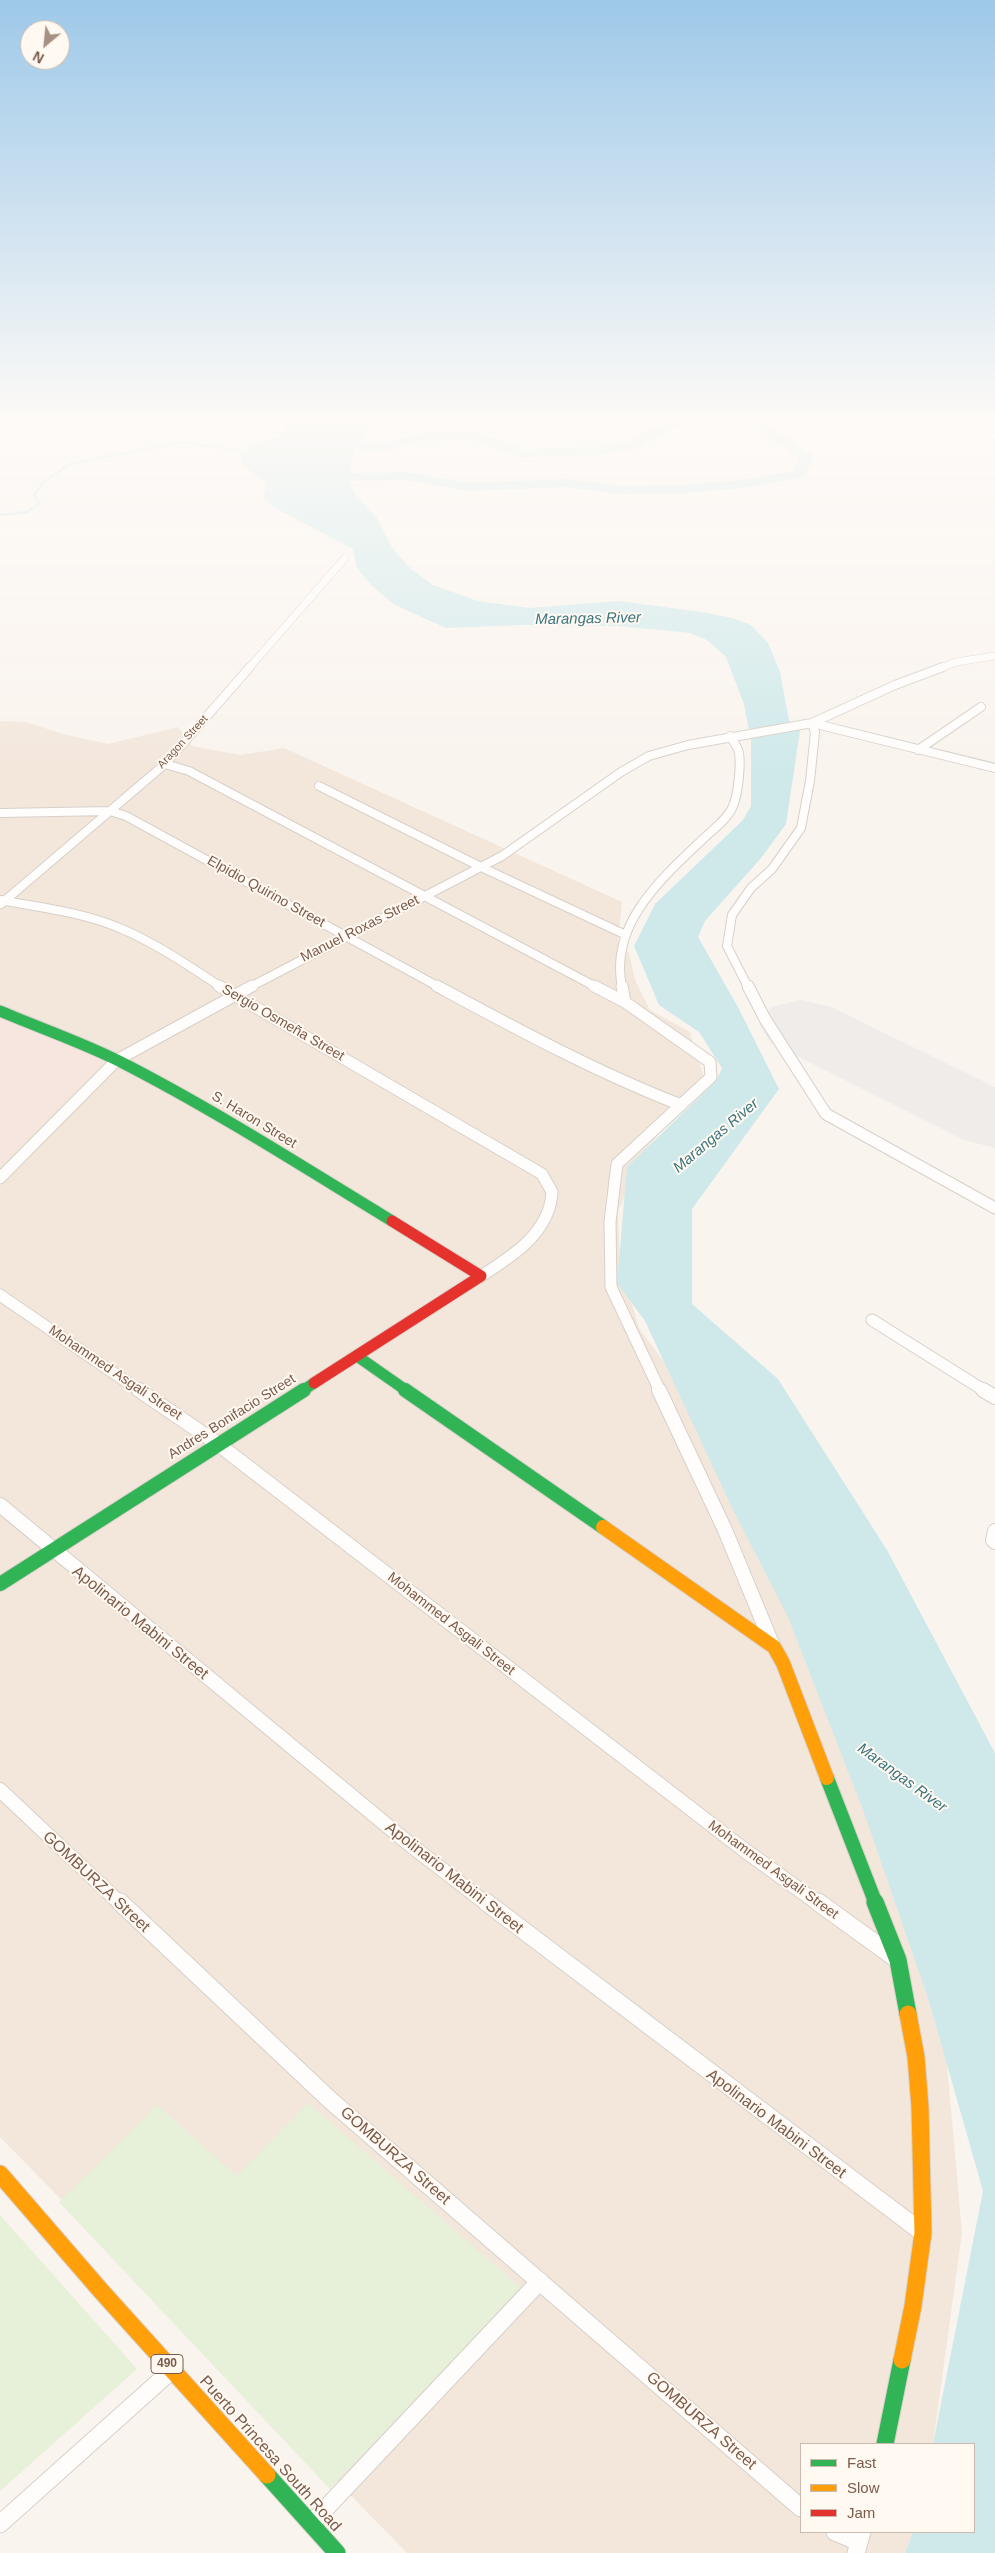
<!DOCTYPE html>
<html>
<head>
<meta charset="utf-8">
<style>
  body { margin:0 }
  #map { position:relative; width:995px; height:2553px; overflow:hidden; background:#faf4ee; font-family:Arial,sans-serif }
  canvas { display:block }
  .legend { position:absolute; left:800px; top:2443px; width:175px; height:90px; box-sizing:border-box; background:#fff9f1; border:1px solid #cabaaf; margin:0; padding:6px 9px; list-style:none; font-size:15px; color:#7b5b4b }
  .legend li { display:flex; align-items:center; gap:10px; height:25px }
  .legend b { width:25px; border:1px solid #cabaaf }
  .north { position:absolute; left:20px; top:20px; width:50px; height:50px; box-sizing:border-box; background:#fff9f1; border:1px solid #cabaaf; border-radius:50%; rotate:208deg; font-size:14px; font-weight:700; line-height:20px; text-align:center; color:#7b5b4b }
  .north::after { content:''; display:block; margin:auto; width:18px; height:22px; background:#a79184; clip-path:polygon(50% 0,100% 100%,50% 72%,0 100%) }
</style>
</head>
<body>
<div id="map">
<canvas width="995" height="2553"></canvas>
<ul class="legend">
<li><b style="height:6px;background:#30b455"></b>Fast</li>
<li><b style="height:6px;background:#ff9f0a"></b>Slow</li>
<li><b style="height:6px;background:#e5322d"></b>Jam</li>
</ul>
<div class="north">N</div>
</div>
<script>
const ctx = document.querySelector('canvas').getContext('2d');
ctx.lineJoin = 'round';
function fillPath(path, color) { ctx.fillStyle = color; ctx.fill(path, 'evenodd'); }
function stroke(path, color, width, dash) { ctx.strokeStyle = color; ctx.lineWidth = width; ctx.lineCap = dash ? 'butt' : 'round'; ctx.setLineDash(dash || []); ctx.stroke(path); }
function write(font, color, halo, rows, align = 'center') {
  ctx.font = font + ' Arial,sans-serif'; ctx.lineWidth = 4; ctx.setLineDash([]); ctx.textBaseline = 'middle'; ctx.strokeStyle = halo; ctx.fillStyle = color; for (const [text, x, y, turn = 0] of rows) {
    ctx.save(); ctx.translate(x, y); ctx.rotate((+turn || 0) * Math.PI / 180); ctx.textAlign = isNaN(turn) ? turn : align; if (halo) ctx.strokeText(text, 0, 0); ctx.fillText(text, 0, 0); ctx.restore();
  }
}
const residential = new Path2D(`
  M0,721L27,722L63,734L108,744L178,727L192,746L240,755L284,748L622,902L618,941L629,953L635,980L650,1010L690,1032L704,1078L645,1151L618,1211L620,1264L639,1328L708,1423L788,1556L897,1891L947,2064L962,2233L933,2444H801V2532H913L905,2553H407L0,2137Z`);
const commercial = new Path2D(`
  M0,1018L103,1060L0,1165Z`);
const green = new Path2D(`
  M308,2103L521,2288L330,2489L59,2202L157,2105L237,2176Z
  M0,2215L137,2369L0,2491Z`);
const water = new Path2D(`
  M294,416H377C359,433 350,456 349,481L357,496L377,518L393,549L411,569L433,585L478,601L529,608L619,601L702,612L732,618L751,625L768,643L780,672L789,720L800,731L786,824L762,857L705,921L698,937L739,1009L779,1089L692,1209V1304L778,1379L887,1550L995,1753V2553H905L913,2532H974V2444H933L983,2191L928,1998L863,1810L788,1617L733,1510L645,1321L617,1283L627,1167L716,1081L722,1068L699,1032L659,1005L634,946L655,904L743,820L751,806V741L744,704L726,657L707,640L690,633L618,626L522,625L446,628L395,605L372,586L357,568L353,549L273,507L263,497L267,483L243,466L240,451L282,435L290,417Z`);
const stream = new Path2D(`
  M0,515L27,512L39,504L34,495L44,482L70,464L183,442L246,452`);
const river = new Path2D(`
  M684,416H704L656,437L640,447L600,455L521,457L471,439L420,441L395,449L371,451L349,446L344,432L346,429H356L360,440L371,443L393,441L418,433L473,431L523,449L600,447L631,441L646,431Z
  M739,416H755L812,455L814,458L803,477L742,488L685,493L623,494L566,487L467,491L407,480L340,481L314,485L307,481L309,478L340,473L407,472L467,483L566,479L623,486L685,485L742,480L793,471L799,459Z`);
const runway = new Path2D(`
  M801,1000L831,1007L995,1087V1148L964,1140L771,1043L759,1025L771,1007Z`);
const streetFar4 = new Path2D(`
  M249,668L345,558
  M940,668L956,662L995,656`);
const streetFar3 = new Path2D(`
  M812,723L995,768
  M918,750L981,707
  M165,764L189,771L596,987
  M319,786L481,867L626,935
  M0,813L110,811L126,816L439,987
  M0,900C41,908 84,912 122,929C157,944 189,966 221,987
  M1,904L165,764L250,667
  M250,987L502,856L621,772L649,756L688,745L812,723L895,685L943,667
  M622,987C609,924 662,878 702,840C712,830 728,819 733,806C738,795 741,765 739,753C738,747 733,741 730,736
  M748,987L727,946L732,915L751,888L772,869L801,828L810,781L815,732L812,723`);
const streetFar2 = new Path2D(`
  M219,986L542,1174L552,1192C550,1233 511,1257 481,1276
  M437,986C517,1029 596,1072 681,1105
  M594,986L625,1002
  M622,986L625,1002L710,1062L711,1077L617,1164L610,1222L611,1287L660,1391
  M748,986L765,1019L826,1114L995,1208
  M0,1178L117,1060L252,986
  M0,1295L140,1391
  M872,1320L985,1391`);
const streetFar1 = new Path2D(`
  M139,1390L218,1444L743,1849L819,1904
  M659,1390L725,1530L773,1646
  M983,1390L995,1397
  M0,1505L413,1847L487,1904
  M995,1531L993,1540L995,1542
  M0,1790L121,1904`);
const street = new Path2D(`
  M120,1902L330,2100L801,2508
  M486,1902L923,2233
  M818,1902L894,1957
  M0,2524L172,2370
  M311,2524L540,2281
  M835,2532L859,2542
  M856,2553L862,2532`);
const fastFar2 = new Path2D(`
  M0,1011C40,1028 81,1042 119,1061C213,1109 302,1166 392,1221
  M357,1356L407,1391
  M302,1391L314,1383`);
const fastFar1 = new Path2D(`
  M405,1390L603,1527
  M0,1584L304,1390
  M827,1778L876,1904`);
const fast = new Path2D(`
  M875,1902L898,1960L908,2014
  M885,2444L902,2360
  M267,2475L337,2553`);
const slowFar1 = new Path2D(`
  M603,1527L774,1647L783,1663L827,1778`);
const slow = new Path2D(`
  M0,2174L102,2292L267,2475
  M902,2360L913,2306L923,2233L920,2107L916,2057L908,2014`);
const jam = new Path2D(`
  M314,1383L481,1276L392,1221`);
const farStreetnames = [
  ["Aragon Street",183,742,-47]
];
const shields = [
  [167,2364,32]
];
const shieldNames = [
  ["490",167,2364]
];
const streetNames = [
  ["Elpidio Quirino Street",266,892,29],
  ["Manuel Roxas Street",360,929,-27],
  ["Sergio Osmeña Street",283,1023,30],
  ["S. Haron Street",254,1120,31],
  ["Mohammed Asgali Street",115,1373,34],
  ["Andres Bonifacio Street",232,1417,-32],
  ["Mohammed Asgali Street",451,1624,38],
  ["Mohammed Asgali Street",773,1870,36]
];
const waterNames = [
  ["Marangas River",588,619,-1],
  ["Marangas River",716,1136,-40],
  ["Marangas River",902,1778,36]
];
const nearStreetnames = [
  ["Apolinario Mabini Street",140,1623,39],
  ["Apolinario Mabini Street",454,1878,38],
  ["GOMBURZA Street",96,1882,43],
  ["Apolinario Mabini Street",776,2124,37],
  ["GOMBURZA Street",395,2156,41],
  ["GOMBURZA Street",701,2421,41],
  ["Puerto Princesa South Road",270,2454,48]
];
fillPath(residential, '#f3e7dc');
fillPath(commercial, '#f7e6df');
fillPath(green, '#e7f0d8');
fillPath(water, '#cfe9ea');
stroke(stream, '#cfe9ea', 2.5);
fillPath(river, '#cfe9ea');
fillPath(runway, '#f0ecea');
stroke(streetFar4, '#d7d0c9', 8);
stroke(streetFar3, '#d7d0c9', 10);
stroke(streetFar2, '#d7d0c9', 13);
stroke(streetFar1, '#d7d0c9', 16);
stroke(street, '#d7d0c9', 19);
stroke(fastFar2, '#d9d0ca', 13);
stroke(fastFar1, '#d9d0ca', 16);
stroke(fast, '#d9d0ca', 19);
stroke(slowFar1, '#d9d0ca', 16);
stroke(slow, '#d9d0ca', 19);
stroke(jam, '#d9d0ca', 13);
stroke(streetFar4, '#fefdfc', 7);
stroke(streetFar3, '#fefdfc', 8);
stroke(streetFar2, '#fefdfc', 11);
stroke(streetFar1, '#fefdfc', 14);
stroke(street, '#fefdfc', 17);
stroke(fastFar2, '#30b455', 11);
stroke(fastFar1, '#30b455', 14);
stroke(fast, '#30b455', 17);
stroke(slowFar1, '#ff9f0a', 14);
stroke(slow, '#ff9f0a', 17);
stroke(jam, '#e5322d', 11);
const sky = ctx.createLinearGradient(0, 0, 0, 774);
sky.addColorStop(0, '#9ec9e9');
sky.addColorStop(0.54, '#fdfaf7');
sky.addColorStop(1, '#fdfaf700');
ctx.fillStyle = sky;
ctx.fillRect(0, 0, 995, 774);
write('11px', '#7b5b4b', '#fff9f1', farStreetnames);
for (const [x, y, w] of shields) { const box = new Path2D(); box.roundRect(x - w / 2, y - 9.5, w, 19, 4); ctx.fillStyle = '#fff9f1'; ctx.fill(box); stroke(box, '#7b5b4b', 1); }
write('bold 12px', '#7b5b4b', null, shieldNames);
write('14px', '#7b5b4b', '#fff9f1', streetNames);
write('italic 15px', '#3c7680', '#fff9f1', waterNames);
write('16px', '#7b5b4b', '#fff9f1', nearStreetnames);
</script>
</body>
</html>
